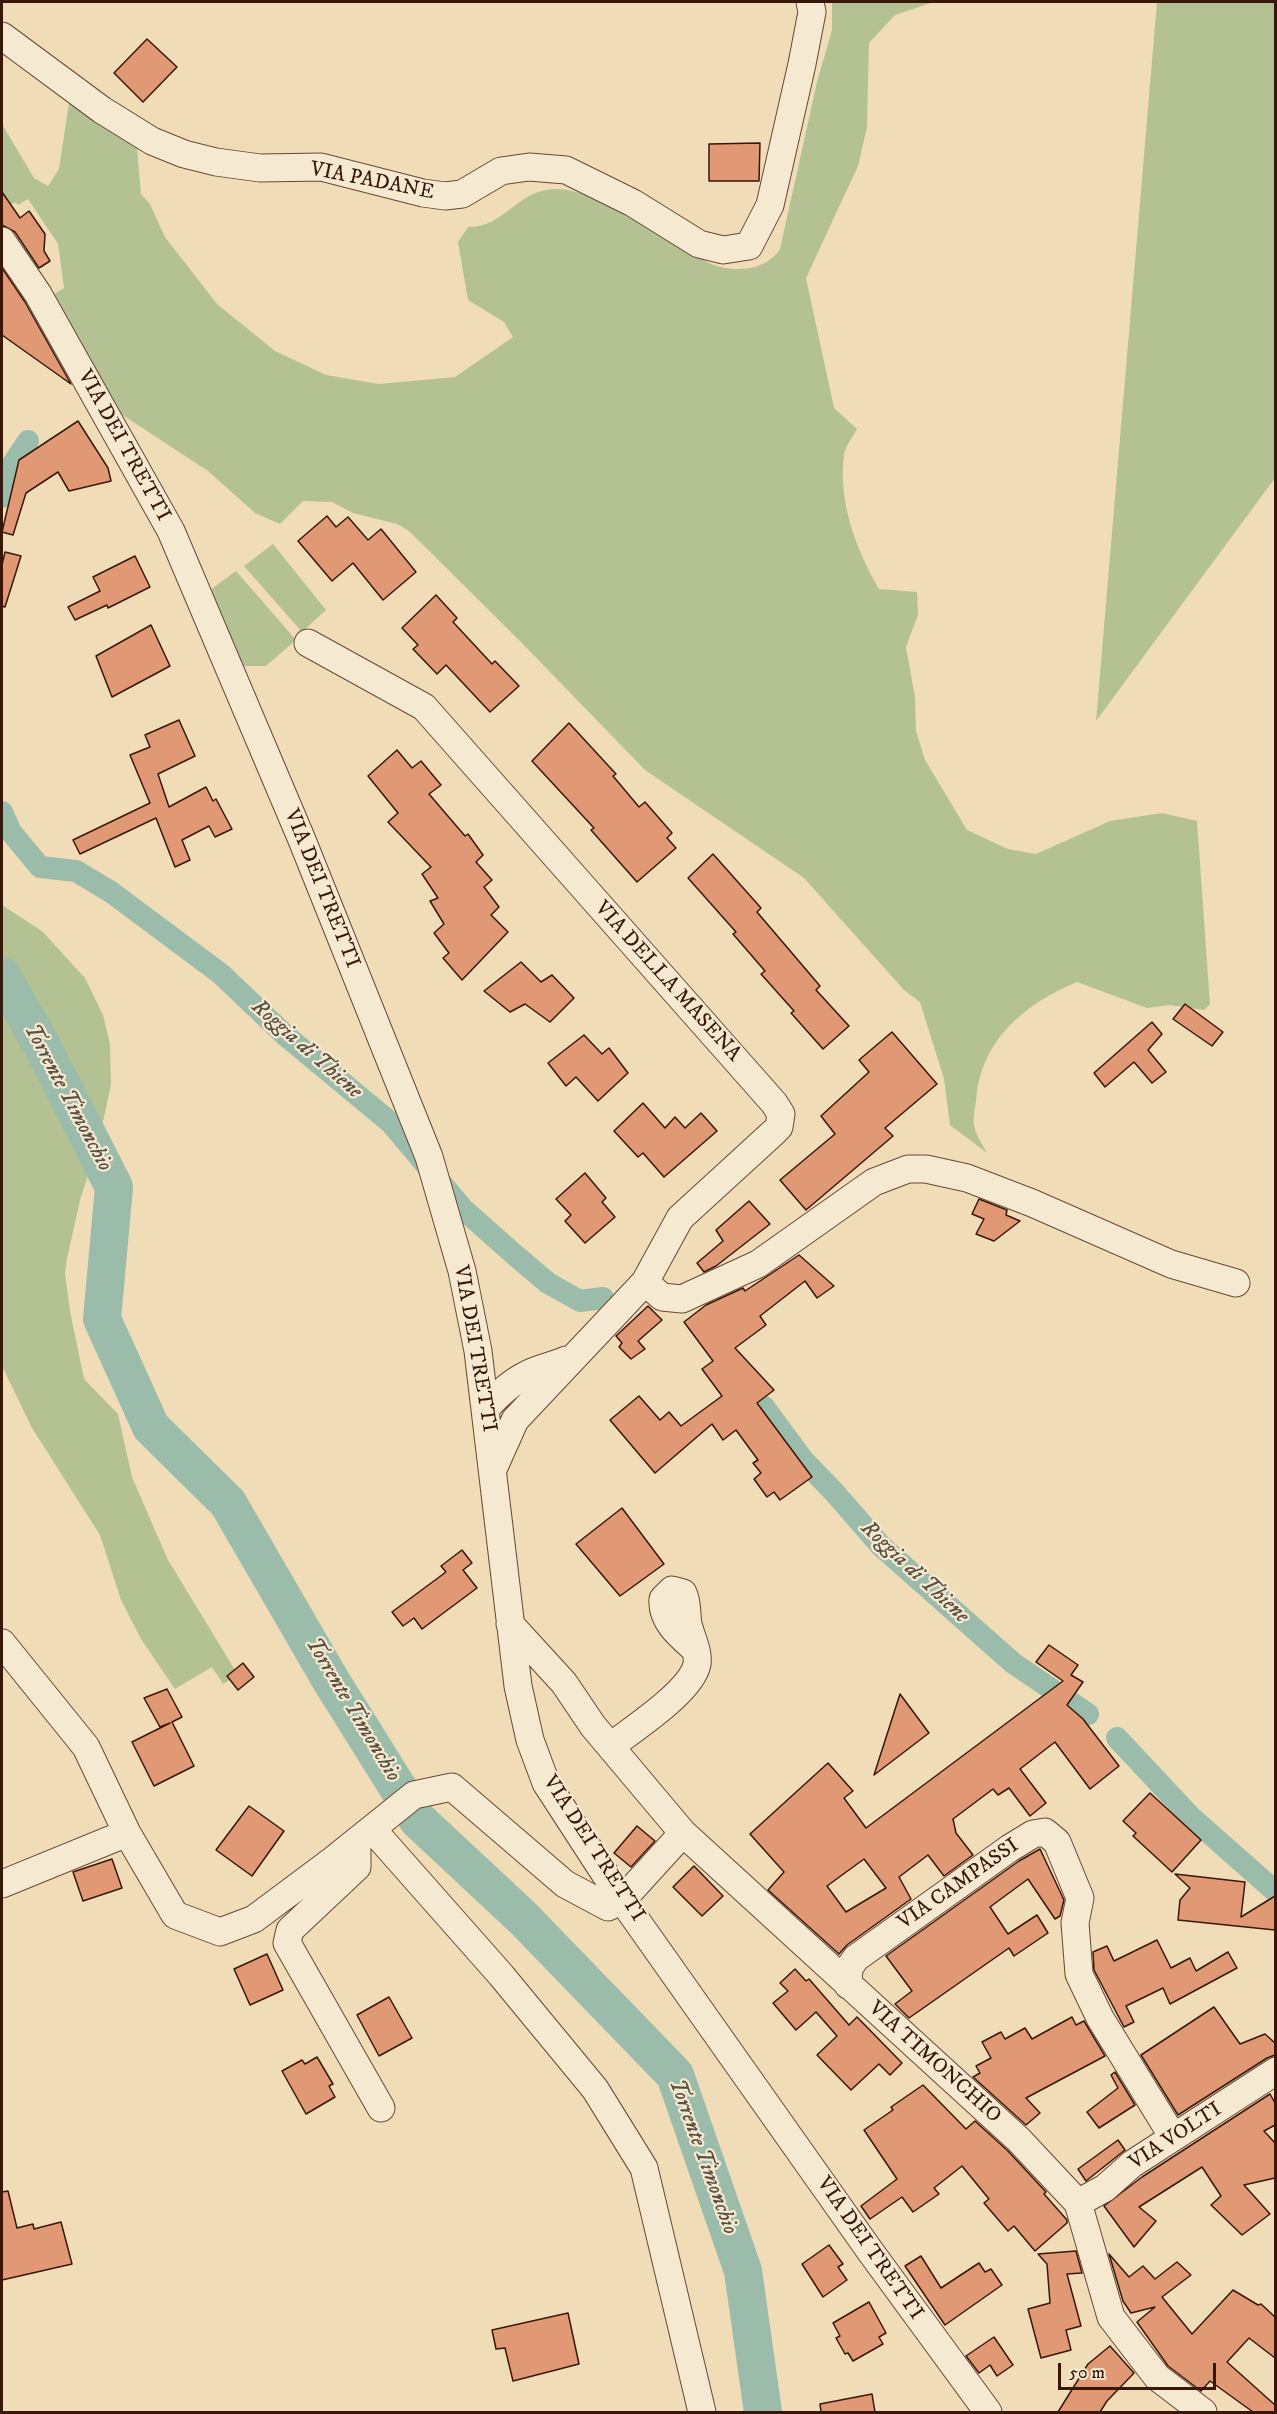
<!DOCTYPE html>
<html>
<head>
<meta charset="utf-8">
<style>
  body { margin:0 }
  #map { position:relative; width:1277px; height:2414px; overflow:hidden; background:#f0ddb8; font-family:"IM FELL DW Pica",serif }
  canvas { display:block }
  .frame { position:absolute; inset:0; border:3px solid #381609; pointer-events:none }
  .scale { position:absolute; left:1058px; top:2363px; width:158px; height:27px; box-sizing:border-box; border:3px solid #381609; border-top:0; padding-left:8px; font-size:18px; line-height:21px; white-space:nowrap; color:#381609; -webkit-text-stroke:4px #f5e9d1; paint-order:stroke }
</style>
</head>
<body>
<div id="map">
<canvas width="1277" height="2414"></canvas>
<div class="frame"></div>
<div class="scale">50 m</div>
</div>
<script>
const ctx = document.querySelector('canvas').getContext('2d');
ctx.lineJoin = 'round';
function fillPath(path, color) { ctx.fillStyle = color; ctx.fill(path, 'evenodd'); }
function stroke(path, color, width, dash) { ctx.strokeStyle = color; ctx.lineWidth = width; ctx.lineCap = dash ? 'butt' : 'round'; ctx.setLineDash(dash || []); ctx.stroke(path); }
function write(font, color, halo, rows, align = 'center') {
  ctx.font = font + ' "IM FELL DW Pica",serif'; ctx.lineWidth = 4.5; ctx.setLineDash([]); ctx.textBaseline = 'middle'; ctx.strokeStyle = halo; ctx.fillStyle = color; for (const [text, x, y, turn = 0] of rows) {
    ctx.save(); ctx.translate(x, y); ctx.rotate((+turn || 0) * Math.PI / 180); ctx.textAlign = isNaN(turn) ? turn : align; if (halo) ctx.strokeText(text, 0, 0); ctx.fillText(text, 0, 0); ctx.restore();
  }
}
const green = new Path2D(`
  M832,2H934L895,15L869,43L867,127L858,166L806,278L834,408L857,429C853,437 845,446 844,455C838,502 856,549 879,589L917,592L918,615L906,647L915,697L916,731L925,760L967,830L1008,849L1036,854L1110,821L1162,813L1197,821L1210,1004L1204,1010L1170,1005L1147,1008L1077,982C1024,1004 980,1041 976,1101C975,1109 972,1121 975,1129C977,1137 983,1145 987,1153L950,1125L944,1079L920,1002L904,990L804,878L645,770L519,640L409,531L397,524L353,513L332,502L303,501L280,524L255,513L208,471L121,414L53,295L64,288L58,244L28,199L18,205L15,202L11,205L2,193V124L34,178L48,186L59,169L70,96L137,148L141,194L150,204L165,237L217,304L275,351L326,375L379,384L455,377L513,337L504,322L468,300L458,242L468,227C513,227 520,174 580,193C617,205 649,227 682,246C692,252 703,261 714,265C736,273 767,270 780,249L817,82L832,30Z
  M1157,2H1275V478L1096,721Z
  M273,544L326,610L302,632L244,566Z
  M236,571L296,640L266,666H241L210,590Z
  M2,905L42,931L85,978L103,1015L110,1044L111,1085L98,1145L80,1200L67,1259L65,1273L70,1311L84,1379L118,1414L132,1477L168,1560L238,1675L223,1684L212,1667L175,1689L141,1639L121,1600L100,1535L32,1428L2,1366Z`);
const canal = new Path2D(`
  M2,497L12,465L28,441
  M2,812L11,832L40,867L76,871L111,892L221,974L285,1035L391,1123L463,1209L516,1256L548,1283L580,1301L603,1298
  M764,1407L804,1461L834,1492L881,1546L1013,1663L1088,1714
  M1117,1738L1191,1817L1276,1892`);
const river = new Path2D(`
  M2,976L40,1042L114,1187L102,1319L151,1427L228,1503L330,1679L418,1820L523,1918L675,2075L743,2271L763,2412`);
const building = new Path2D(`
  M147,39L177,67L143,102L114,73Z
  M760,143L759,181H709V144Z
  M2,192L20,218L29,211L45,234L44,251L50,261L39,268L15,232L2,225Z
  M2,268L25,302L71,384L2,335Z
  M78,421L108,468L111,481L69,491L58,472L26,493L13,535L2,532L19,460Z
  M327,516L336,527L348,517L368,540L381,529L416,572L383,600L353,563L332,581L298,541Z
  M5,552L21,556L5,607L2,606V565Z
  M135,556L150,587L108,608L107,605L75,620L68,607L100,591L93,577Z
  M436,595L457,618L453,622L492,664L495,661L519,686L490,712L446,665L437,674L413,649L418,645L402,628Z
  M151,625L170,666L112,697L96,656Z
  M179,720L195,756L158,774L169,807L206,787L213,801L216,799L232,829L215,837L209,826L182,840L190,860L175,867L156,818L80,854L73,840L150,803L130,755L150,747L145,735Z
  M569,723L616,774L613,776L639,807L645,802L672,833L667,838L676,848L637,882L591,830L594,828L532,761Z
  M397,750L412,768L421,761L441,785L429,794L465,836L468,834L483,855L476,862L492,880L484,887L499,907L491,915L508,932L462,980L443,958L449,953L434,933L444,924L430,901L438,898L422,874L431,867L388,822L398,813L368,776Z
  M713,854L761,908L757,912L820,986L816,990L849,1026L823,1049L791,1013L794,1011L761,974L765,971L733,934L736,932L688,878Z
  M521,962L541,982L552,975L574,998L550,1022L525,1004L510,1012L484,991Z
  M1185,1004L1223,1032L1212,1046L1173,1019Z
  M1152,1022L1162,1034L1148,1050L1166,1072L1152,1083L1134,1062L1105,1087L1094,1073Z
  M892,1032L937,1084L885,1128L893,1136L806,1210L780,1180L835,1134L821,1116L869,1072L859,1060Z
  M584,1035L602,1054L609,1048L628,1073L598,1101L576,1077L566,1086L548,1063Z
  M643,1103L665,1128L675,1117L685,1128L701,1113L717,1131L664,1177L643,1153L638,1157L614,1131Z
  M585,1173L606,1198L602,1202L615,1217L585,1243L565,1221L571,1215L556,1199Z
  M979,1199L1007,1210L1006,1215L1020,1221L994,1241L976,1234L984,1219L972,1214Z
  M749,1201L770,1224L716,1266L704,1272L697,1263L723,1241L716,1230Z
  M799,1255L834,1286L817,1298L805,1281L760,1316L766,1325L735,1348L774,1390L757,1403L812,1477L780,1500L774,1492L767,1497L754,1479L761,1473L753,1463L758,1460L736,1430L723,1440L712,1424L655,1473L610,1420L639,1396L660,1420L669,1412L681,1426L722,1396L702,1369L713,1361L684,1322L706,1305L743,1288L745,1291Z
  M648,1306L662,1320L638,1341L645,1349L631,1359L619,1347L622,1343L616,1336Z
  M622,1508L664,1564L620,1596L576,1544Z
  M462,1550L472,1563L463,1570L477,1588L422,1629L414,1618L403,1626L392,1612L446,1572L441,1566Z
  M1049,1645L1078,1665L1071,1675L1083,1682L1067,1705L1083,1719L1119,1766L1090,1789L1055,1742L1020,1769L1046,1803L1030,1816L1009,1788L998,1795L993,1789L953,1819L956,1833L973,1855L944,1876L928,1855L899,1877L911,1899L847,1945L839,1954L768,1890L784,1872L750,1834L828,1763L853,1791L844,1798L866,1828L1063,1681L1036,1662ZM864,1859L886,1888L846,1912L827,1886Z
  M243,1663L254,1677L238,1690L227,1676Z
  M167,1689L182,1717L172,1722L194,1766L154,1786L132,1742L170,1723L160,1727L144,1698Z
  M900,1694L929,1733L874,1775Z
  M1150,1793L1201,1840L1172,1872L1133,1836L1136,1833L1123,1821Z
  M249,1806L284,1831L252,1876L216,1850Z
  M637,1826L655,1841L631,1867L614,1853Z
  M1040,1849L1064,1900L1060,1916L1055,1919L1028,1879L990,1907L1008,1934L1037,1915L1048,1933L1014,1956L1009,1948L909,2018L895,2004L912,1991L886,1956L1019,1861Z
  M112,1859L122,1888L83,1901L73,1872Z
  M694,1866L723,1896L702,1916L673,1887Z
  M1175,1874L1245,1882L1241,1917L1275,1896V1930L1178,1920L1180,1900L1190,1888Z
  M1157,1940L1171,1968L1190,1958L1196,1971L1228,1952L1237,1968L1170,2004L1163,1988L1126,2006L1134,2022L1124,2027L1094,1970L1093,1952L1107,1946L1114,1961Z
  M267,1954L283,1990L250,2005L234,1969Z
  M795,1969L806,1981L809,1979L849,2025L857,2017L902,2063L890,2075L879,2064L851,2090L817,2055L837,2036L816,2012L796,2030L773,2003L788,1991L780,1983Z
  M389,1997L412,2038L379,2056L357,2015Z
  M1214,2007L1240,2044L1265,2034L1275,2043V2055L1267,2058L1178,2115L1141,2055Z
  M1072,2017L1076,2025L1084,2021L1105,2056L1026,2098L1040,2113L1026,2125L973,2077L980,2073L976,2066L991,2058L982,2042L1001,2032L1005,2039L1025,2028L1032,2039Z
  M317,2057L333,2084L329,2086L335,2097L306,2114L282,2071L302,2060L305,2064Z
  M1115,2072L1135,2105L1099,2128L1087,2112L1118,2088L1111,2075Z
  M923,2085L966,2129L975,2121L1008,2151L1046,2192L1044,2194L1067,2220V2223L1035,2251L1014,2226L1008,2231L984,2203L989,2199L962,2166L934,2188L939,2194L913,2212L902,2197L870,2219L861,2206L897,2179L864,2130L893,2110L891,2107Z
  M1270,2094L1275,2103V2125L1264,2131L1275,2143V2178L1244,2185L1270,2214L1242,2235L1211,2205L1221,2196L1202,2167L1139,2207L1156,2221L1134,2247L1104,2206L1142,2177Z
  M1118,2140L1125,2150L1086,2181L1078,2169Z
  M8,2191L17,2228L33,2224L34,2229L61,2222L72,2264L2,2280V2192Z
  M829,2245L843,2264L838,2267L847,2280L823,2297L802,2264Z
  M1076,2251L1082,2273L1067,2274L1081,2326L1066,2330L1071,2350L1041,2358L1028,2309L1050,2303L1047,2264L1038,2254Z
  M1109,2254L1129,2277L1143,2266L1155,2279L1177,2262L1191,2275L1162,2297L1192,2334L1233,2290L1258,2305L1261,2304L1275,2317V2358L1249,2338L1227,2362L1275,2405V2412H1253L1210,2381L1201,2391L1168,2366L1137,2322L1155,2307L1131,2313L1123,2301Z
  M921,2256L941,2288L979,2263L985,2272L991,2269L1002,2285L945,2325L905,2266Z
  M869,2302L886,2333L879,2337L883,2344L853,2361L848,2353L845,2354L836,2338L840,2336L833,2323Z
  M568,2313L579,2364L513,2381L505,2348L496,2349L492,2330Z
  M994,2337L1013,2365L997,2376L990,2365L979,2373L966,2356Z
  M1110,2346L1134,2373L1107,2401L1100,2412H1058L1088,2364Z
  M872,2394L875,2412H821L820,2404Z`);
const minor = new Path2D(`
  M2,36L102,110L152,141L184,154L216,162L260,168L321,167L423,193L445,196L462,194L501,171L529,167L566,170L633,203L699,244L723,250L749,246L770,205L802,64L812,12L810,2
  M2,241L38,294L171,531L302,840L429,1157L462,1271L478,1351L518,1686L530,1740L546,1783L622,1900L870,2251L988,2412
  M308,643L424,707L774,1103L781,1114L779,1127L774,1132L680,1218L645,1282L515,1420L494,1467
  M645,1282L662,1297L682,1299L758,1264L874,1182L908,1169H926L967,1178L1032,1203L1171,1264L1236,1283
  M486,1408C498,1395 510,1383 526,1375C538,1368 553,1366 566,1360
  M510,1624L564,1683L593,1726L683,1833L1019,2140L1078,2203L1111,2317L1157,2377L1203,2412
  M2,1643L86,1747L127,1833L175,1915L220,1932L254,1919L333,1860L414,1795L452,1787L565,1884L608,1907L622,1900L683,1833
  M611,1746C633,1729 692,1691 697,1664C699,1651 691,1637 688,1624C686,1613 688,1603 683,1593L672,1590L663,1599C661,1621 680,1636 696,1650
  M372,1829L501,1975L595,2089L644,2168L702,2412
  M357,1841V1867L290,1930L287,1943L381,2108
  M2,1884L127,1833
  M848,1985L849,1968L856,1958L1010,1848L1033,1834L1045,1832L1057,1842L1080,1898L1075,1923L1079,1974L1100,2018L1173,2137
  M1078,2203L1105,2188L1132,2164L1276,2071`);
const streetNames = [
  ["VIA PADANE",372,182,11],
  ["VIA DEI TRETTI",123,446,61],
  ["VIA DEI TRETTI",321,889,68],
  ["VIA DELLA MASENA",667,982,48],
  ["VIA DEI TRETTI",474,1349,80],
  ["VIA DEI TRETTI",593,1849,57],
  ["VIA CAMPASSI",959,1885,-35],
  ["VIA TIMONCHIO",934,2063,42],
  ["VIA VOLTI",1176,2137,-33],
  ["VIA DEI TRETTI",869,2249,55]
];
const waterNames = [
  ["Roggia di Thiene",306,1050,41],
  ["Torrente Timonchio",67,1098,62],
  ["Roggia di Thiene",914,1573,43],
  ["Torrente Timonchio",352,1710,59],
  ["Torrente Timonchio",702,2157,70]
];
fillPath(green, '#b4c293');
stroke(canal, '#9bbcab', 22);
stroke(river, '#9bbcab', 38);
fillPath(building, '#e19975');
stroke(building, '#381609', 1.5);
stroke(minor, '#664835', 29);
stroke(minor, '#f5e9d1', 27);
write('21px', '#381609', '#f5e9d1', streetNames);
write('italic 22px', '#5b5042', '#f5e9d1', waterNames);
</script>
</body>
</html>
